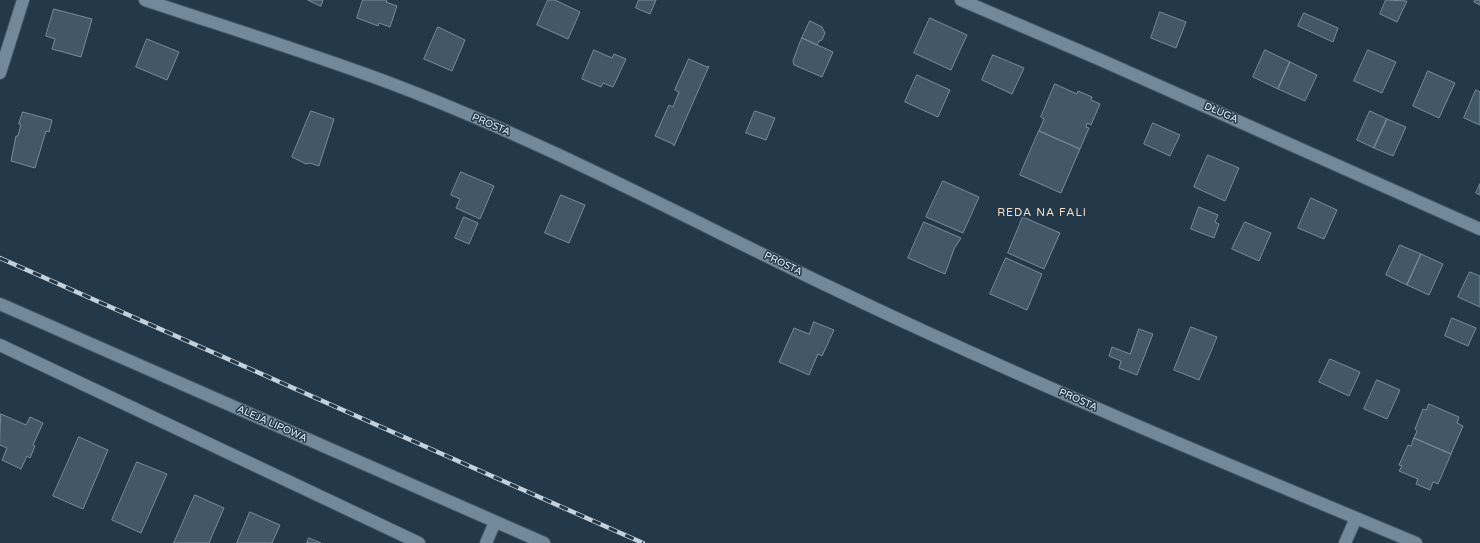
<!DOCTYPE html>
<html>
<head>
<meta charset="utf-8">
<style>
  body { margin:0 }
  canvas { display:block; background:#233848 }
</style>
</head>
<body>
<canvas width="1480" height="543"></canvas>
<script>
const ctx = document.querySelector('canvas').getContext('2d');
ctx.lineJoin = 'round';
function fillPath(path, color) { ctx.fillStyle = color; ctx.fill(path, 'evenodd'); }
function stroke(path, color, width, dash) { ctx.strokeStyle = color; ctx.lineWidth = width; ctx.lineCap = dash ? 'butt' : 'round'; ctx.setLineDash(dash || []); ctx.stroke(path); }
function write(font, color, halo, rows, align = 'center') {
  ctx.font = font + ' "Varela Round",sans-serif'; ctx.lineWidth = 3; ctx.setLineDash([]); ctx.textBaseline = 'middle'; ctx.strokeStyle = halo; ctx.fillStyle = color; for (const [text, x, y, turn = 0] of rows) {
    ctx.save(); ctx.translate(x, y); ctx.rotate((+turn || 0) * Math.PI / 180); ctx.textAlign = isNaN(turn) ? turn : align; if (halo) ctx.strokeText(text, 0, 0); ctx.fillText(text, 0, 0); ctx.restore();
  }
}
const building = new Path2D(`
  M308,0H323L321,6Z
  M363,0H387L386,2L397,6L390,27L379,23L378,26L357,18Z
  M548,0H555L580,12L568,39L537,25Z
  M639,0H656L650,14L636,8Z
  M1386,0L1407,1L1397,22L1380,14Z
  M1475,0H1480V5L1474,2Z
  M54,9L92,19L81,57L52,49L55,39L46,36Z
  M1160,12L1186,22L1176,48L1151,38Z
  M1304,13L1338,28L1333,42L1298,26Z
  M930,18L967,35L951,70L914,53Z
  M810,21L822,27L825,33L822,40L819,41L817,45L802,38Z
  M438,27L465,40L452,71L424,59Z
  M802,38L833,52L822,77L794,65L793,61Z
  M147,39L179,52L167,80L136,67Z
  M594,50L612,58L614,54L626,59L613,87L603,83L601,87L582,79Z
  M1265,50L1290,62L1278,89L1253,77Z
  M1368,50L1396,62L1382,93L1354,81Z
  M993,55L1024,68L1012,94L982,80Z
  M689,59L707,67L709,66L674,146L673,144L655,136L669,105L673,107L679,92L675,90Z
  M1290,62L1317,75L1305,101L1278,89Z
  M1428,71L1455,83L1439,118L1413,106Z
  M917,75L950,90L938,117L905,102Z
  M1055,84L1077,94L1078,91L1092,97L1091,100L1100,104L1091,125L1087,123L1086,127L1089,128L1080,149L1039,131L1044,119L1041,117Z
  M1476,90L1480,92V125L1464,118Z
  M311,111L334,119L319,166L310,163L306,164L292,157Z
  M755,111L775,118L766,140L746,133Z
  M1370,111L1387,119L1374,148L1357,140Z
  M23,112L52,120L49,132L46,131L35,168L11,161L16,136H18L21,124H19Z
  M1387,119L1406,127L1393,156L1374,148Z
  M1153,123L1180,135L1170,156L1144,144Z
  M1039,131L1080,149L1061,193L1020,175Z
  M1208,155L1239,168L1225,201L1194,187Z
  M461,172L494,186L480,219L456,208L460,199L451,195Z
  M943,181L979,197L963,233L926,217Z
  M1480,184V195L1476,193Z
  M561,195L585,205L569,243L545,233Z
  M1311,198L1337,210L1324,239L1298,228Z
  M1199,207L1218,215L1215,222L1219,224L1214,238L1191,229Z
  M464,217L478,223L469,244L455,238Z
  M1023,217L1060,233L1044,269L1008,253Z
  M924,222L961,238L954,249L945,274L908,258Z
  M1245,222L1271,233L1259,261L1232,249Z
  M1400,245L1421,254L1407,285L1386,275Z
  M1421,254L1443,264L1429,295L1407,285Z
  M1006,258L1042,274L1027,310L990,294Z
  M1470,272L1480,276V307L1458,297Z
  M1452,318L1476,328L1468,346L1445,336Z
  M814,322L834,330L822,356L818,354L809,375L779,362L794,328L809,334Z
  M1191,327L1217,337L1199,380L1174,370Z
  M1139,329L1153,334L1137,375L1119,368L1121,361L1109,356L1112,347L1130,354Z
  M1330,359L1360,372L1349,396L1319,382Z
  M1377,380L1400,390L1387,419L1364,409Z
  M1429,404L1459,417L1457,423L1463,426L1451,454L1414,438L1417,431L1415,429L1423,409L1426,410Z
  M1,414L26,425L30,417L43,423L33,445L35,446L30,458L27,456L21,469L2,460L7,448L0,445Z
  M79,437L108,450L83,509L53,496Z
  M1414,438L1451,454L1438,484L1433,482L1430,490L1416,484L1418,479L1399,471L1402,466L1399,465L1408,445L1411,446Z
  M137,462L167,474L141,533L112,520Z
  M195,495L224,508L209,543H174Z
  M250,512L280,525L272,543H237Z
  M309,538L321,543H307Z`);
const street = new Path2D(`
  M145,0C229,28 313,54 395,85C545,142 686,218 830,287C1022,379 1219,461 1416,543
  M0,73L23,0
  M0,345L419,543
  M486,543L495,522
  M1345,543L1356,518`);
const secondary = new Path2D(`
  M961,0L1101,60L1480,229
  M0,304L544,543`);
const rail = new Path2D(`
  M0,258L643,543`);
const streetNames = [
  ["DŁUGA",1221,113,24],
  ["PROSTA",491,125,23],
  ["PROSTA",783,264,26],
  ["PROSTA",1078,400,24],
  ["ALEJA LIPOWA",272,424,24]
];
const neighbourhoodNames = [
  ["REDA NA FALI",1042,213]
];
fillPath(building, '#425869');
stroke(building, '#748c9e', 1);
stroke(street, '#445663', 14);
stroke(secondary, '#445663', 14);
stroke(street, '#72899b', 12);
stroke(secondary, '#72899b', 12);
stroke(rail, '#c2d1dc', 4.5);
stroke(rail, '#233848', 3, [9]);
write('10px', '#e5f2fc', '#233848', streetNames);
ctx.letterSpacing = '1px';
write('11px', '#f7ddc8', '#233848', neighbourhoodNames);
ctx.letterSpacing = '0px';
</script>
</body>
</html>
